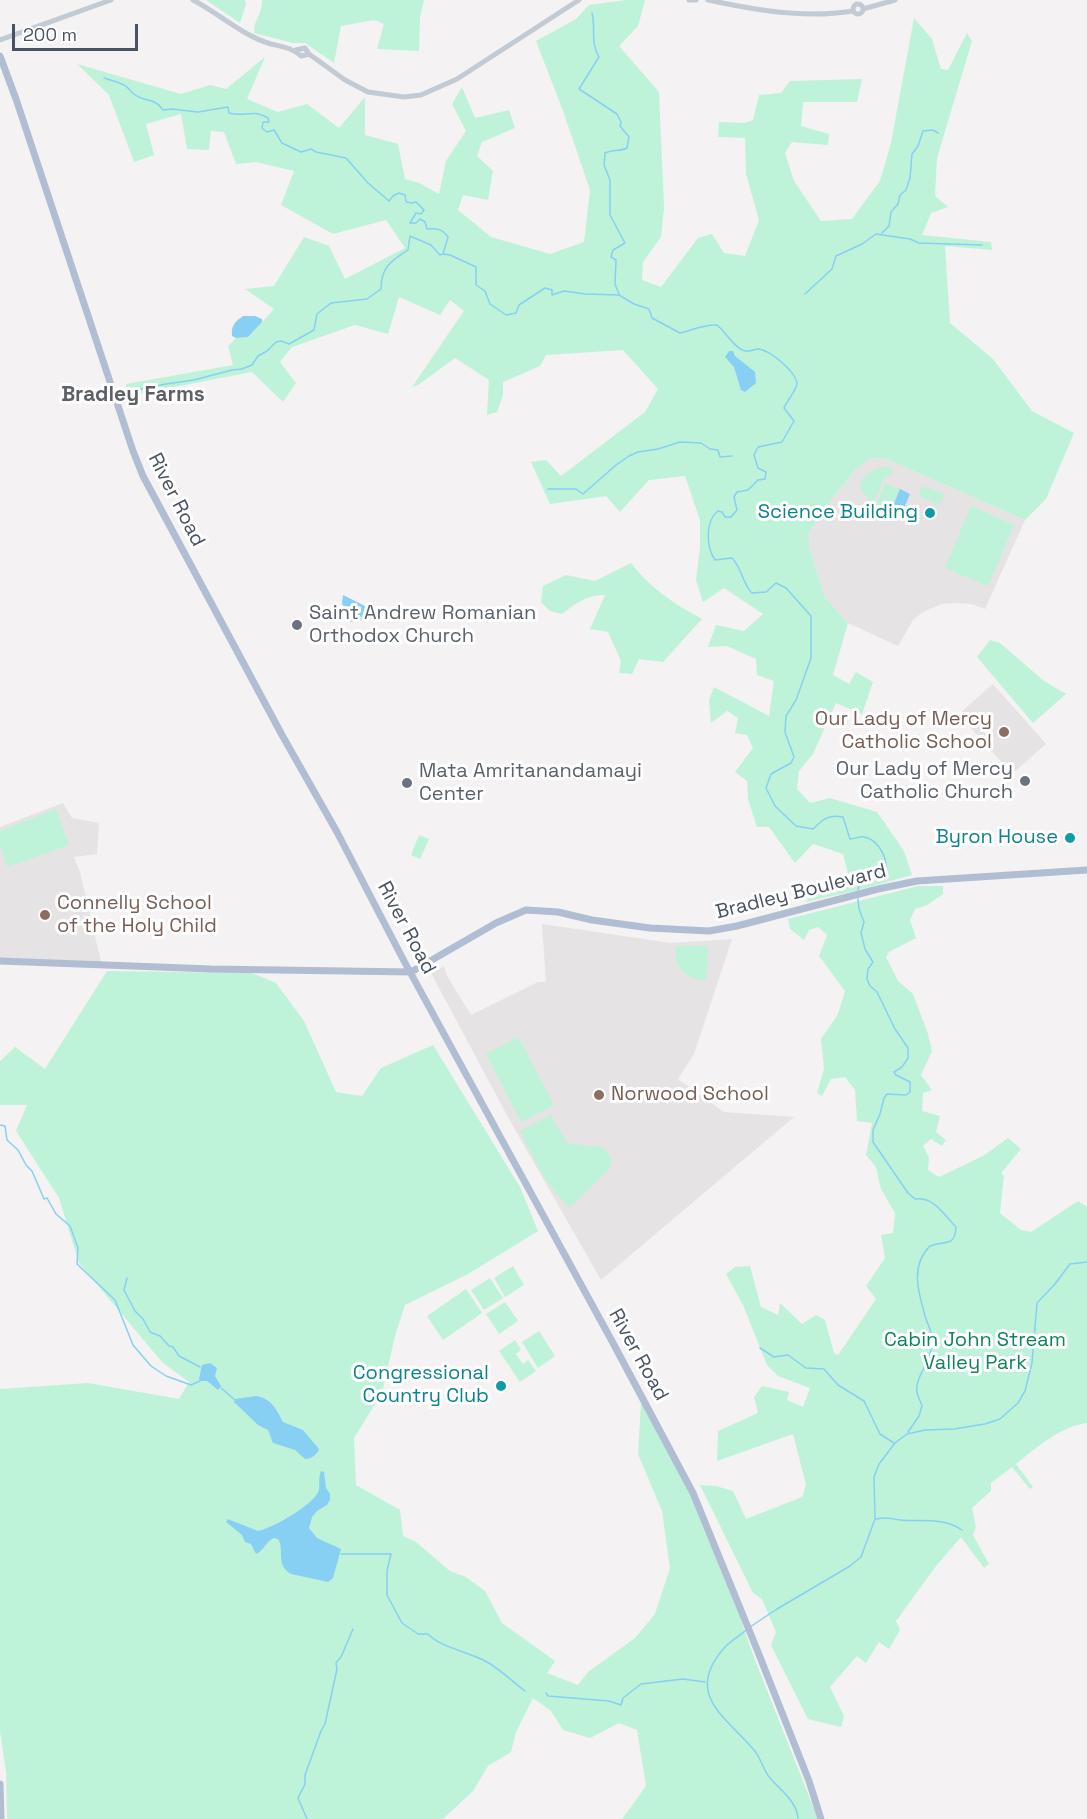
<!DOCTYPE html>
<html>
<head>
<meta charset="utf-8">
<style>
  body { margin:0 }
  #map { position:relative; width:1087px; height:1819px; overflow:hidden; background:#f4f2f2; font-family:"Space Grotesk",sans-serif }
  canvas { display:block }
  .scale { position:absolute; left:12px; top:24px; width:126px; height:27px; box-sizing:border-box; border:3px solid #485261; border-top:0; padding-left:8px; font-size:18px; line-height:21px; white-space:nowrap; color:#485261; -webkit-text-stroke:4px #fff; paint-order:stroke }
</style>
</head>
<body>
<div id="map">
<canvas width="1087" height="1819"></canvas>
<div class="scale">200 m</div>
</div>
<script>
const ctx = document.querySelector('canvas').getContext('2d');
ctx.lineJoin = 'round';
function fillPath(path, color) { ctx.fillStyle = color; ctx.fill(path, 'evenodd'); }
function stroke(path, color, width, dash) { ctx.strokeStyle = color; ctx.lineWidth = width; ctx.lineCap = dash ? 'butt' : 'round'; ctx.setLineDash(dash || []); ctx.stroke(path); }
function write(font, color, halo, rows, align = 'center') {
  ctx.font = font + ' "Space Grotesk",sans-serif'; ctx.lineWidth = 6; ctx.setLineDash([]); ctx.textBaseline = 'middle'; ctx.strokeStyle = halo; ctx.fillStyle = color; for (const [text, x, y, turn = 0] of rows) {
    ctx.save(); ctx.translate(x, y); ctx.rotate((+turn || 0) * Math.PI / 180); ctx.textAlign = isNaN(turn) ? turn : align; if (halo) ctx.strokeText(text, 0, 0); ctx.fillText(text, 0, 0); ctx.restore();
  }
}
const education = new Path2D(`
  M870,458H884L1025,520L985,609L971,604L958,603L941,604L923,612L913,620L898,646L848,623L825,598L809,547V533L830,501L857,468Z
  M993,684L1046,744L1012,774L969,726L972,723L962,711Z
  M63,803L72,818L99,823L97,854L74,857L80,872L101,962L0,959V827Z
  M542,924L671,943L732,939L694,1054L678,1079L724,1112L794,1117L601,1280L509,1119L431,973L444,966L447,976L471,1015L538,982H546Z`);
const green = new Path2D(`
  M206,0H245L246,4L240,23Z
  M262,0H424L420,17L419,51L377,49L384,24L374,20L341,26L334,63L305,43H293L254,33C253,21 263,13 262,0Z
  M626,0H645L638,26L619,46L659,92L664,207L661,237L643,262L642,280L661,287L698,238L712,234L724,253L745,256L759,220L746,174L745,138L718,137L719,122L744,123L753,120L759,95L781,93L790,81L862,79L857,102H803L801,126L829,134L828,145L792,142L785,153L794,181L821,221L852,219L880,181L891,143L914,18L932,39L941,69L948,70L967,33L972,41L937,158L935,196L948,207L931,213L922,235L991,242L992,250L945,246L950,323L993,359L1032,411L1074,433L1046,499L1025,520L884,458H870L857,468L830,501L809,533V547L825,598L848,623L833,675L849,684L856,672L873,682L862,714L836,703L813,754L799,771L797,789L810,803L830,798L877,812L904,851L912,875L855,891L805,902L824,883L850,881L843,854L813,844L795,863L769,827H757L748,799L747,781L735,772L753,748L747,735L735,733L738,718L727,711L711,723L709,700L714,687L769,716L774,681L757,675L756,659L727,646L708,647L716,625L744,631L763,614L724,588L703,602L696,580L700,548V520L685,476L649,480L620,512L606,496L550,504L531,462L546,460L561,476L645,412L658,389L623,350L546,355L540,366L503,382V395L497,412L487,415L489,380L455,358L418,385L412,387L464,311L450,300L440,315L399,297L388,334L355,325L292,347L280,362L296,383L283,402L252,372L127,396L126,384L233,365L228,346L236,338L248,337L274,309L245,289L274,286L304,237L329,246L345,279L405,248L386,220L333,234L281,205L294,171L256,162L236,164L224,132L211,131L209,150L187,149L181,114L146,124L154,155L134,162L109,95L77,64L181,94L210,85L226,89L265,57L247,99L278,112L307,104L339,128L365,97V135L398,144L405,179L419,183L439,194L446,161L466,131L452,104L462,87L475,118L509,110L515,128L482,142L477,156L493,171L488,200L463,195L458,210L491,237L550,254L584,242L590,190L563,111L536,41L576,19L589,5Z
  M881,467H888L893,472L883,480L874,502C851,488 860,474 881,467Z
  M885,484L900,489L890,513L875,508Z
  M922,486L944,494L940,504L919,496Z
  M971,506L1014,525L988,586L945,568Z
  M631,563C650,588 674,604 702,619L663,662L639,659L632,674L619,673L621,661L608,632L590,629L605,595C587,594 575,604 562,614L550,611L541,602L543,586L566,575L595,581Z
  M990,640L1000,643L1044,681L1066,694L1033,723L977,657Z
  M56,809L69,845L7,867L0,844V831Z
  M419,835L429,839L420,859L411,855Z
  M918,886H943V894L927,905L915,909L910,920L916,938L889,952L886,957L898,981L913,994L928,1034L932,1051L921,1075L932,1090L923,1093L922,1111L940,1116L936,1132L946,1140L942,1146L931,1139L923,1146L929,1158L928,1170L939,1177L983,1156L1008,1138L1021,1149L1001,1173L1004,1176L1000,1213L1021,1230L1031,1232L1078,1201L1087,1207V1423C1061,1426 1036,1448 1016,1464L1033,1487L1030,1489L1012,1467L991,1483V1491L972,1508L976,1527L973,1535L989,1564L984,1568L961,1537L936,1566L896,1621L900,1630L889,1649L879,1642L866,1663L857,1656L830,1687L844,1716L841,1727L808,1719L771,1645L776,1632L762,1599L753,1593L700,1485L716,1486L733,1491L746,1519L802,1497L806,1485L793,1434L717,1461L718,1431L758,1413L754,1397L762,1386L789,1392L787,1400L803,1407L810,1388L778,1376L767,1365L743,1305L726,1274L735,1267L750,1266L761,1307L778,1315L780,1303L802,1324L816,1315L825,1320L834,1353L838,1355L876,1299L866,1286L885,1258L881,1235L893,1233L895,1213L881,1189L876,1167L866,1155L872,1123L857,1121L855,1090L845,1077L831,1079L822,1096L817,1093L824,1069L821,1039L838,1014L845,991L819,956L827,935L818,927L809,930L804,940L790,929L788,919Z
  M676,946H706L709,949L706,981C685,978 674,968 676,946Z
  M107,971L252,973L276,983L304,1021L336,1092L362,1096L381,1068L433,1045L520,1187L538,1231L468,1274L405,1305L395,1336L382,1393L354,1438L356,1485L400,1510L403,1536L416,1542L450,1571L466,1577L485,1591L502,1623L555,1661L547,1673L578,1685L588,1672L635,1638L655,1614L670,1568L662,1511L638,1454L641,1402L693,1493L741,1611V1621L755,1660L818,1819H622L646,1786L637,1730L619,1723L590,1738L563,1730L551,1711L533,1698L516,1732L511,1752L488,1766L473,1791L443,1819H7L6,1772L0,1731V1389L88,1383L179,1399L189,1382L162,1362L79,1263L59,1198L16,1131L27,1105H0V1061L15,1047L45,1069Z
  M518,1037L554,1105L521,1122L486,1054Z
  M551,1115L567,1143L604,1148L612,1159L610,1168L569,1208L546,1181L520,1131Z
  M513,1266L524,1285L505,1297L494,1278Z
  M490,1278L503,1298L484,1310L471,1290Z
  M466,1289L482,1313L443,1340L427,1316Z
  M505,1302L518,1321L499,1334L486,1314Z
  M539,1331L555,1356L538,1368L522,1342Z
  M515,1340L521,1350L516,1354L523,1364L528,1360L536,1371L520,1382L499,1351Z`);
const water = new Path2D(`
  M243,316H255L262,319V322L248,337L236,338L232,336C231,325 235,322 243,316Z
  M729,351H733L735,356L755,372L756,383L745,392L741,390L734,367L725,357Z
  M900,489L910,494L900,518L890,513Z
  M343,595L371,609L369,616L363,620L350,622L342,603Z
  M210,1363L217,1368L215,1376L221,1386L218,1390L207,1381H200L199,1379L202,1365Z
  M256,1396C271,1398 277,1410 283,1422L303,1430L319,1449C318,1454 311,1459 305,1459L295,1450L273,1443L268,1430L258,1425L234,1402L235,1399Z
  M321,1471L324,1472L326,1488L330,1494V1500L327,1505L317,1511L312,1517L309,1528L317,1538L341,1549L333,1578L328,1582L291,1574C276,1565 284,1553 279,1540L275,1538C266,1540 265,1550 256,1554L251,1544L245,1542L242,1535L226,1522L228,1519L230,1520L258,1531C273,1528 315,1504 319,1490C320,1484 318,1479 321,1471Z`);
const stream = new Path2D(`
  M592,13C596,28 590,43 599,57L579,89L617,114L621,122L620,126L629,137L627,148C619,152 613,149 605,153L604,165L610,180V215L625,243L613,250L611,257L616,260L615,284L619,294
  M104,78C112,81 121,82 127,87C128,88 133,94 134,94C145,103 153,96 163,110L172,109L198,112L228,107L229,113C245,118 252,108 268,118L269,122H263L262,128L267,132L274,130L282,143L301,152L311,149L316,152L346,158L368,183L389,201L393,196L399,193L405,195L406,202L412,203L416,202L424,210L421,214L416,213L410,223H416L420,219L425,222L427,229C438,228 442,229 448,237L443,254L450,255L476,267V285L485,291L490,304L506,315L516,313L519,305L545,288L552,290V295L564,291L585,294L619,295L634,304L649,309L652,318L680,333C693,330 704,324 717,325C726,332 734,348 745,351C749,352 754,349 759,349C771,351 795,371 797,383C798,388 786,402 784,408L794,421L782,442L758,447L754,455L758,468L766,472L765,479L758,480L748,490L737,492L734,497L737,510L731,517H725L722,512L718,511C705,521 706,547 715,560L732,558C742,568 742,583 752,593L766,592L776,583L786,588L811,616V658L796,700L786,716L785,732L794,757L791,763L771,774L766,788L775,806L796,826L813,829C823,819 829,814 843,817L850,839C855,839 859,836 864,837C877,839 886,855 886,867L859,886L858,890
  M882,233L889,226L891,212L898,204L900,195L906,190L910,178L912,154L918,146L923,131L933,130L938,133
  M805,294L832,269L836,256L862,244L876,234L910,239L919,243L982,245
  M130,391L166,384L194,380L232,370L242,369L252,365L258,356L267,351L276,342L281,341L289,344L314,330L317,314L331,303L367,299L381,289C381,267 391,261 408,250L410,236L431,245L440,255L443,254
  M548,489H576L583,494L616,465L629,456L638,452L658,449L680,442L701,443L710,449L718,450L720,457L732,456
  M858,899L859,909L864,922L861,933L865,949L873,962L868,969L867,979L870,986L877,992L895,1029L908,1048V1058L902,1067L894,1072L896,1075L910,1082V1092L906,1095L887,1094L884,1098L880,1114L873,1130V1142L908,1193L915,1199C934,1196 944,1215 956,1227C955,1248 944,1240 930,1246C909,1267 919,1294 926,1319C928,1325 931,1330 932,1337C934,1362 914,1375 917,1393C918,1397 921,1402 922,1406L919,1416L908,1432
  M0,1125L5,1126L7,1140L18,1150L26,1165L32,1171L44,1199L47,1198L56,1214L70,1226L78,1248L77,1264L115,1300L133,1345L151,1366L166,1376L191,1385L200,1381
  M127,1278L124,1290L135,1311L143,1319L150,1332L160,1336L169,1346L173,1347L179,1356L200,1367
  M760,1348L774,1357L788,1355L806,1368L824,1369L838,1385L864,1401L880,1434L894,1443
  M221,1388L235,1400
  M876,1519C888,1516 889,1519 900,1520C921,1522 943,1517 962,1530
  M341,1554H391L387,1571V1595L402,1623L418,1634H428C441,1648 470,1652 487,1662C501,1670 513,1682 525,1691
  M750,1627L777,1609L850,1566L861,1557L875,1519L874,1477L879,1464L895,1443L907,1434L925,1430L954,1429L985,1424L1000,1419L1018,1403L1025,1391L1032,1363L1037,1303L1055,1284L1070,1264L1087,1262
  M746,1630C740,1636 731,1640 725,1647C683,1694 725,1716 754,1750C761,1758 763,1770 770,1778C781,1791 797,1801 798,1819
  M546,1693L548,1696L609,1701L621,1705L623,1698L641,1684L683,1679L705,1682
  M307,1819L298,1798L305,1784V1775L321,1731L325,1724L337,1669L336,1663L341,1657L353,1629`);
const minor = new Path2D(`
  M193,0C220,14 241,35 271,44C283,47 293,48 301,56L309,54
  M689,0H696
  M708,0C756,10 804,19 853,11
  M853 9a5 5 0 1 1 10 0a5 5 0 1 1-10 0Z
  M863,9L895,0
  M0,40L111,0
  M296,50L305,48L309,54L345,80L368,92L404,97L421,95L457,79L579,0`);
const major = new Path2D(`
  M0,56L16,99L133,451L143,476L282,735L337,832L404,961L613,1343L693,1493L758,1652L809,1781L821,1819
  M0,961L211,969L411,972L496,923L526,910L558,912L592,920L650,928L709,931L737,926L878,889L917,881L1087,870
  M0,1784L1,1819`);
const markers = [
  [930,513,6,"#0f9aa8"],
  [297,625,6,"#6b7280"],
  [1004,732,6,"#8d6e63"],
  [1025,781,6,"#6b7280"],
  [407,783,6,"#6b7280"],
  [1070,838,6,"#0f9aa8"],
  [45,915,6,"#8d6e63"],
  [599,1095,6,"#8d6e63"],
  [501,1386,6,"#0f9aa8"]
];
const streetNames = [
  ["River Road",176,500,63],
  ["Bradley Boulevard",801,892,-14],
  ["River Road",406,928,62],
  ["River Road",638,1355,61]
];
const cultureNames = [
  ["Science Building",918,513],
  ["Byron House",1058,838],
  ["Congressional",489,1374],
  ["Country Club",489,1397]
];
const worshipNames = [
  ["Saint Andrew Romanian",309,614],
  ["Orthodox Church",309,637],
  ["Our Lady of Mercy",1013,770,"right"],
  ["Catholic Church",1013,793,"right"],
  ["Mata Amritanandamayi",419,772],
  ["Center",419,795]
];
const educationNames = [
  ["Our Lady of Mercy",992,720,"right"],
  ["Catholic School",992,743,"right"],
  ["Connelly School",57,904],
  ["of the Holy Child",57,927],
  ["Norwood School",611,1095]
];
const parkNames = [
  ["Cabin John Stream",975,1341],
  ["Valley Park",975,1364]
];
const neighbourhoodNames = [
  ["Bradley Farms",133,395]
];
fillPath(education, '#e5e3e4');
fillPath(green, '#bef3da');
fillPath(water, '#88cff4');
stroke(stream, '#88cff4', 1.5);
stroke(minor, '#c2cad4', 5);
stroke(major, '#b0bdd2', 7);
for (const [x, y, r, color] of markers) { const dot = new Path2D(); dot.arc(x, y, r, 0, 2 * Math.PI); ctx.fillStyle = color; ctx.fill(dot); stroke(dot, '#fff', 2); }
write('20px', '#485261', '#fff', streetNames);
write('20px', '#0d838f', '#fff', cultureNames, 'right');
write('20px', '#5b616d', '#fff', worshipNames, 'left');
write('20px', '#785e54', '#fff', educationNames, 'left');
write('20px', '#108559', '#fff', parkNames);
write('bold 21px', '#5d6167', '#fff', neighbourhoodNames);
</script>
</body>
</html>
